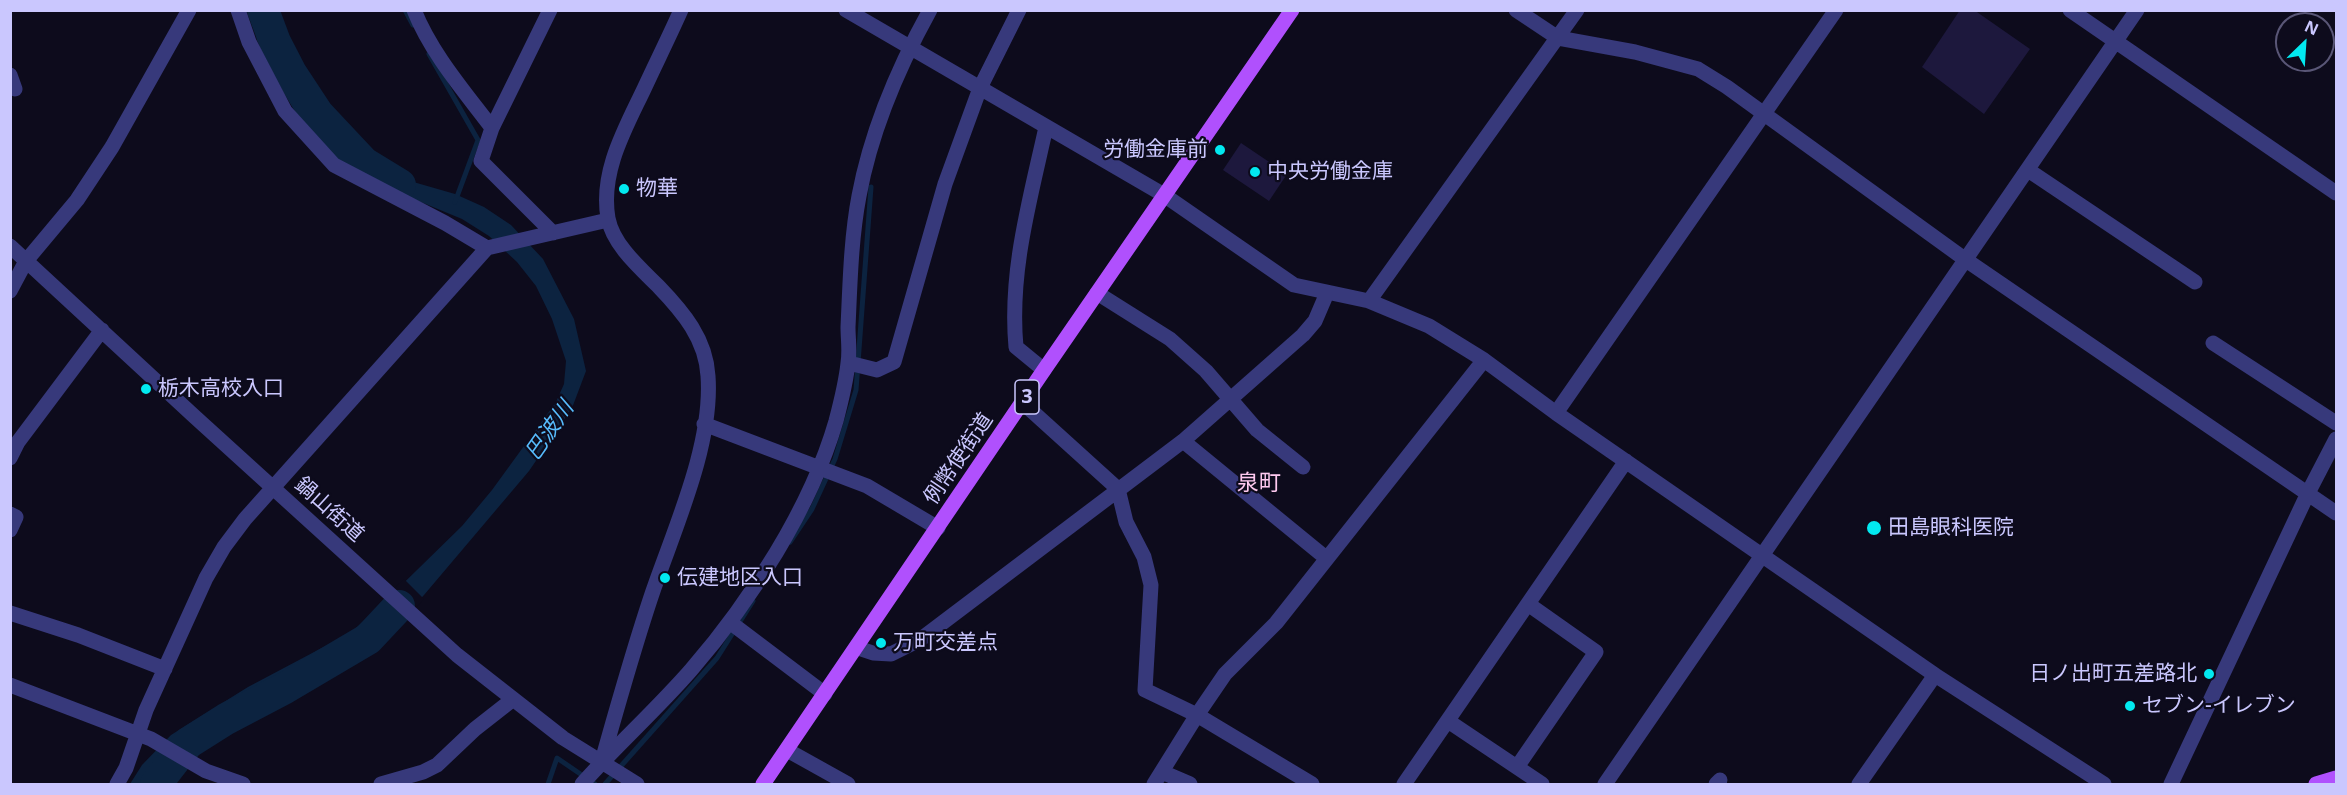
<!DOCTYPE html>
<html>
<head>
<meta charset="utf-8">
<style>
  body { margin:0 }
  #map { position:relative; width:2347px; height:795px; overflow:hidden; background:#0d0b1c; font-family:"Noto Sans",sans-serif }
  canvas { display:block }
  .frame { position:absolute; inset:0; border:12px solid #cac7fe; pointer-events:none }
  .north { position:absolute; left:2275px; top:12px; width:60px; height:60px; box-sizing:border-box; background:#0d0b1c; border:2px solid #595676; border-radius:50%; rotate:25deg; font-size:16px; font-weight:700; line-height:24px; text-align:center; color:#cac7fe }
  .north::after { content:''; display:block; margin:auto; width:21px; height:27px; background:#02e9f0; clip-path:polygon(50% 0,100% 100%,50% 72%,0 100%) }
</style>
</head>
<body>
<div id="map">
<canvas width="2347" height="795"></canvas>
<div class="frame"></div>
<div class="north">N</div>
</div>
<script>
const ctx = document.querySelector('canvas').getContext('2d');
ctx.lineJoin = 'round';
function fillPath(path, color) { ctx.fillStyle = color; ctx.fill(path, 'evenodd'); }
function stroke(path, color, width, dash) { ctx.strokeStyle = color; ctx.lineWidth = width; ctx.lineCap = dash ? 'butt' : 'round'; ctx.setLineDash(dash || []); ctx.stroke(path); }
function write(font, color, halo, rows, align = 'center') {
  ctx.font = font + ' "Noto Sans","Noto Sans JP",sans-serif'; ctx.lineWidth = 4.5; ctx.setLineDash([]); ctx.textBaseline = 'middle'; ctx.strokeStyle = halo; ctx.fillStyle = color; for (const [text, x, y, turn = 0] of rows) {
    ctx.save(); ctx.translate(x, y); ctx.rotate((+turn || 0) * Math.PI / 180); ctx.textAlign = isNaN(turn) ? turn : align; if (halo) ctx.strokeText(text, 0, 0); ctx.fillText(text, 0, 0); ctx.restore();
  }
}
const water = new Path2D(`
  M252,11H268L281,52L300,84L337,140L358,160L403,179L455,194L484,207L511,225L543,259L574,319L586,371L572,408L529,471L424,595L389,632L367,639L273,695L259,699C219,724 175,744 149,784H130L142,765L171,735L248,687L350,633L374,612L462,526L492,490L556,402L564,384L566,361L552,319L536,286L517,262L489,236L462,219L370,181L337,162L308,133L282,90L257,40Z`);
const pier = new Path2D(`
  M404,579L424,599L397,627L375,607Z`);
const stream = new Path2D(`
  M405,10L413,25
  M429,54L478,140L455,202
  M790,542L812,509L835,459L856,390L871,187
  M548,784L557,758L595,784
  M605,784L717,658L753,601`);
const river = new Path2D(`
  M263,10L275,42L291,73L318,114L364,163L400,185
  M156,784L188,743L226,719L285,688L368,639L399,606`);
const building = new Path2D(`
  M1960,10H1974L2030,49L1984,114L1922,67Z
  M1241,143L1287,174L1269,201L1223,170Z`);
const minor = new Path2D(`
  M238,10L249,42L285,111L334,165L445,223L487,248
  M414,10C431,53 464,91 492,128
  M550,10L492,128L481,161L553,233
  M846,10L1164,195L1294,285L1369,301L1429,326L1484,360L1556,413L1935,675L2104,784
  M1516,10L1558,38L1635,52L1698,69L1727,87L1966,260L2336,513
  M2070,10L2336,193
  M10,75L15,89
  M2028,170L2195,282
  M10,246L195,417L457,655L563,738L637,784
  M10,291L26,261L77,200L112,147L189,10
  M1097,293L1170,339L1206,371L1257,430L1303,467
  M1369,301L1577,10
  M2213,343L2336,423
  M849,363L877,370L894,362L945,184L980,88L1019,10
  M1044,370L1016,347C1009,272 1030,200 1046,127
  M1023,403L1118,489L1126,522L1144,557L1151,585L1145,690L1197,715L1312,784
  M1556,413L1836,10
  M704,424L867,486L938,528
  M1183,441L1326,558
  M10,458L18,442L102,330
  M10,514L16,517L10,530
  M10,613L78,635L165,669
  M731,623L825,694
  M858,648L873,653L891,654L921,639L1183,441L1303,335L1315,321L1327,293
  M10,685L151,739L206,771L243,784
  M1448,721L1542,784
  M787,750L848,784
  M602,761C618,704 634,647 653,591C675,527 713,444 708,376C706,339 683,312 659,287C640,268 613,245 608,218C600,172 625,129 644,89C656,63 669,37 681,10
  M1517,767L1596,652L1528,604
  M1162,772L1190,784
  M117,784L126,768L146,710L206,578L224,547L245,519L487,248L608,220
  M381,784L423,772L437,765L475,729L512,700
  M582,784C617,745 656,710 691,670C750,602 811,508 836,421C841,402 846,382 848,363C850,351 848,339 848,327C850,284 851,238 859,196C871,131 898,68 930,10
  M1154,784L1197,715L1225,674L1276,623L1484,360
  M1404,784L1626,461
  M1605,784L2137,10
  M1716,784L1720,780
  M1859,784L1935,675
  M2171,784L2308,493L2336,439`);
const major = new Path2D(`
  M763,784L1044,370L1292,10
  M2316,784L2336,778`);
const markers = [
  [1220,150,6,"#02e9f0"],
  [1255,172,6,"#02e9f0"],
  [624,189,6,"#02e9f0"],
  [146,389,6,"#02e9f0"],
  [1874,528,8,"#02e9f0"],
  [665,578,6,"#02e9f0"],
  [881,643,6,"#02e9f0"],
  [2209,674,6,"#02e9f0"],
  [2130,706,6,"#02e9f0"]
];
const shields = [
  [1027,397,24]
];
const shieldNames = [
  ["3",1027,397]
];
const poiNames = [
  ["労働金庫前",1208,150,"right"],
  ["中央労働金庫",1267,172],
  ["物華",636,189],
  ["栃木高校入口",158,389],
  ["田島眼科医院",1888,528],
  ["伝建地区入口",677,578],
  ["万町交差点",893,643],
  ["日ノ出町五差路北",2197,674,"right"],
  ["セブン-イレブン",2142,706]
];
const streetNames = [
  ["例幣使街道",959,459,-56],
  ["鍋山街道",329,510,42]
];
const waterNames = [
  ["巴波川",550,431,-55]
];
const neighbourhoodNames = [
  ["泉町",1259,484]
];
fillPath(water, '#0c2340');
fillPath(pier, '#0d0b1c');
stroke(stream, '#0c2340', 5);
stroke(river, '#0c2340', 32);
fillPath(building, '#1d183d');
stroke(minor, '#37397b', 15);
stroke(major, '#b050fd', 15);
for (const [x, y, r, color] of markers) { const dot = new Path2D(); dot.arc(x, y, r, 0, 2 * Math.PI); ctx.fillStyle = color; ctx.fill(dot); stroke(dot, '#0d0b1c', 2); }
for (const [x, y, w] of shields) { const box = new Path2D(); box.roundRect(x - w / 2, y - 17, w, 34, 4.5); ctx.fillStyle = '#0d0b1c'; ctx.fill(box); stroke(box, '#cac7fe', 1.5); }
write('bold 20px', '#cac7fe', null, shieldNames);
write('21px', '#cac7fe', '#0d0b1c', poiNames, 'left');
write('21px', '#cac7fe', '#0d0b1c', streetNames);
write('italic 22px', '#57bcfd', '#0d0b1c', waterNames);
write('22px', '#fec9ef', '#0d0b1c', neighbourhoodNames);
</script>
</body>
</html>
